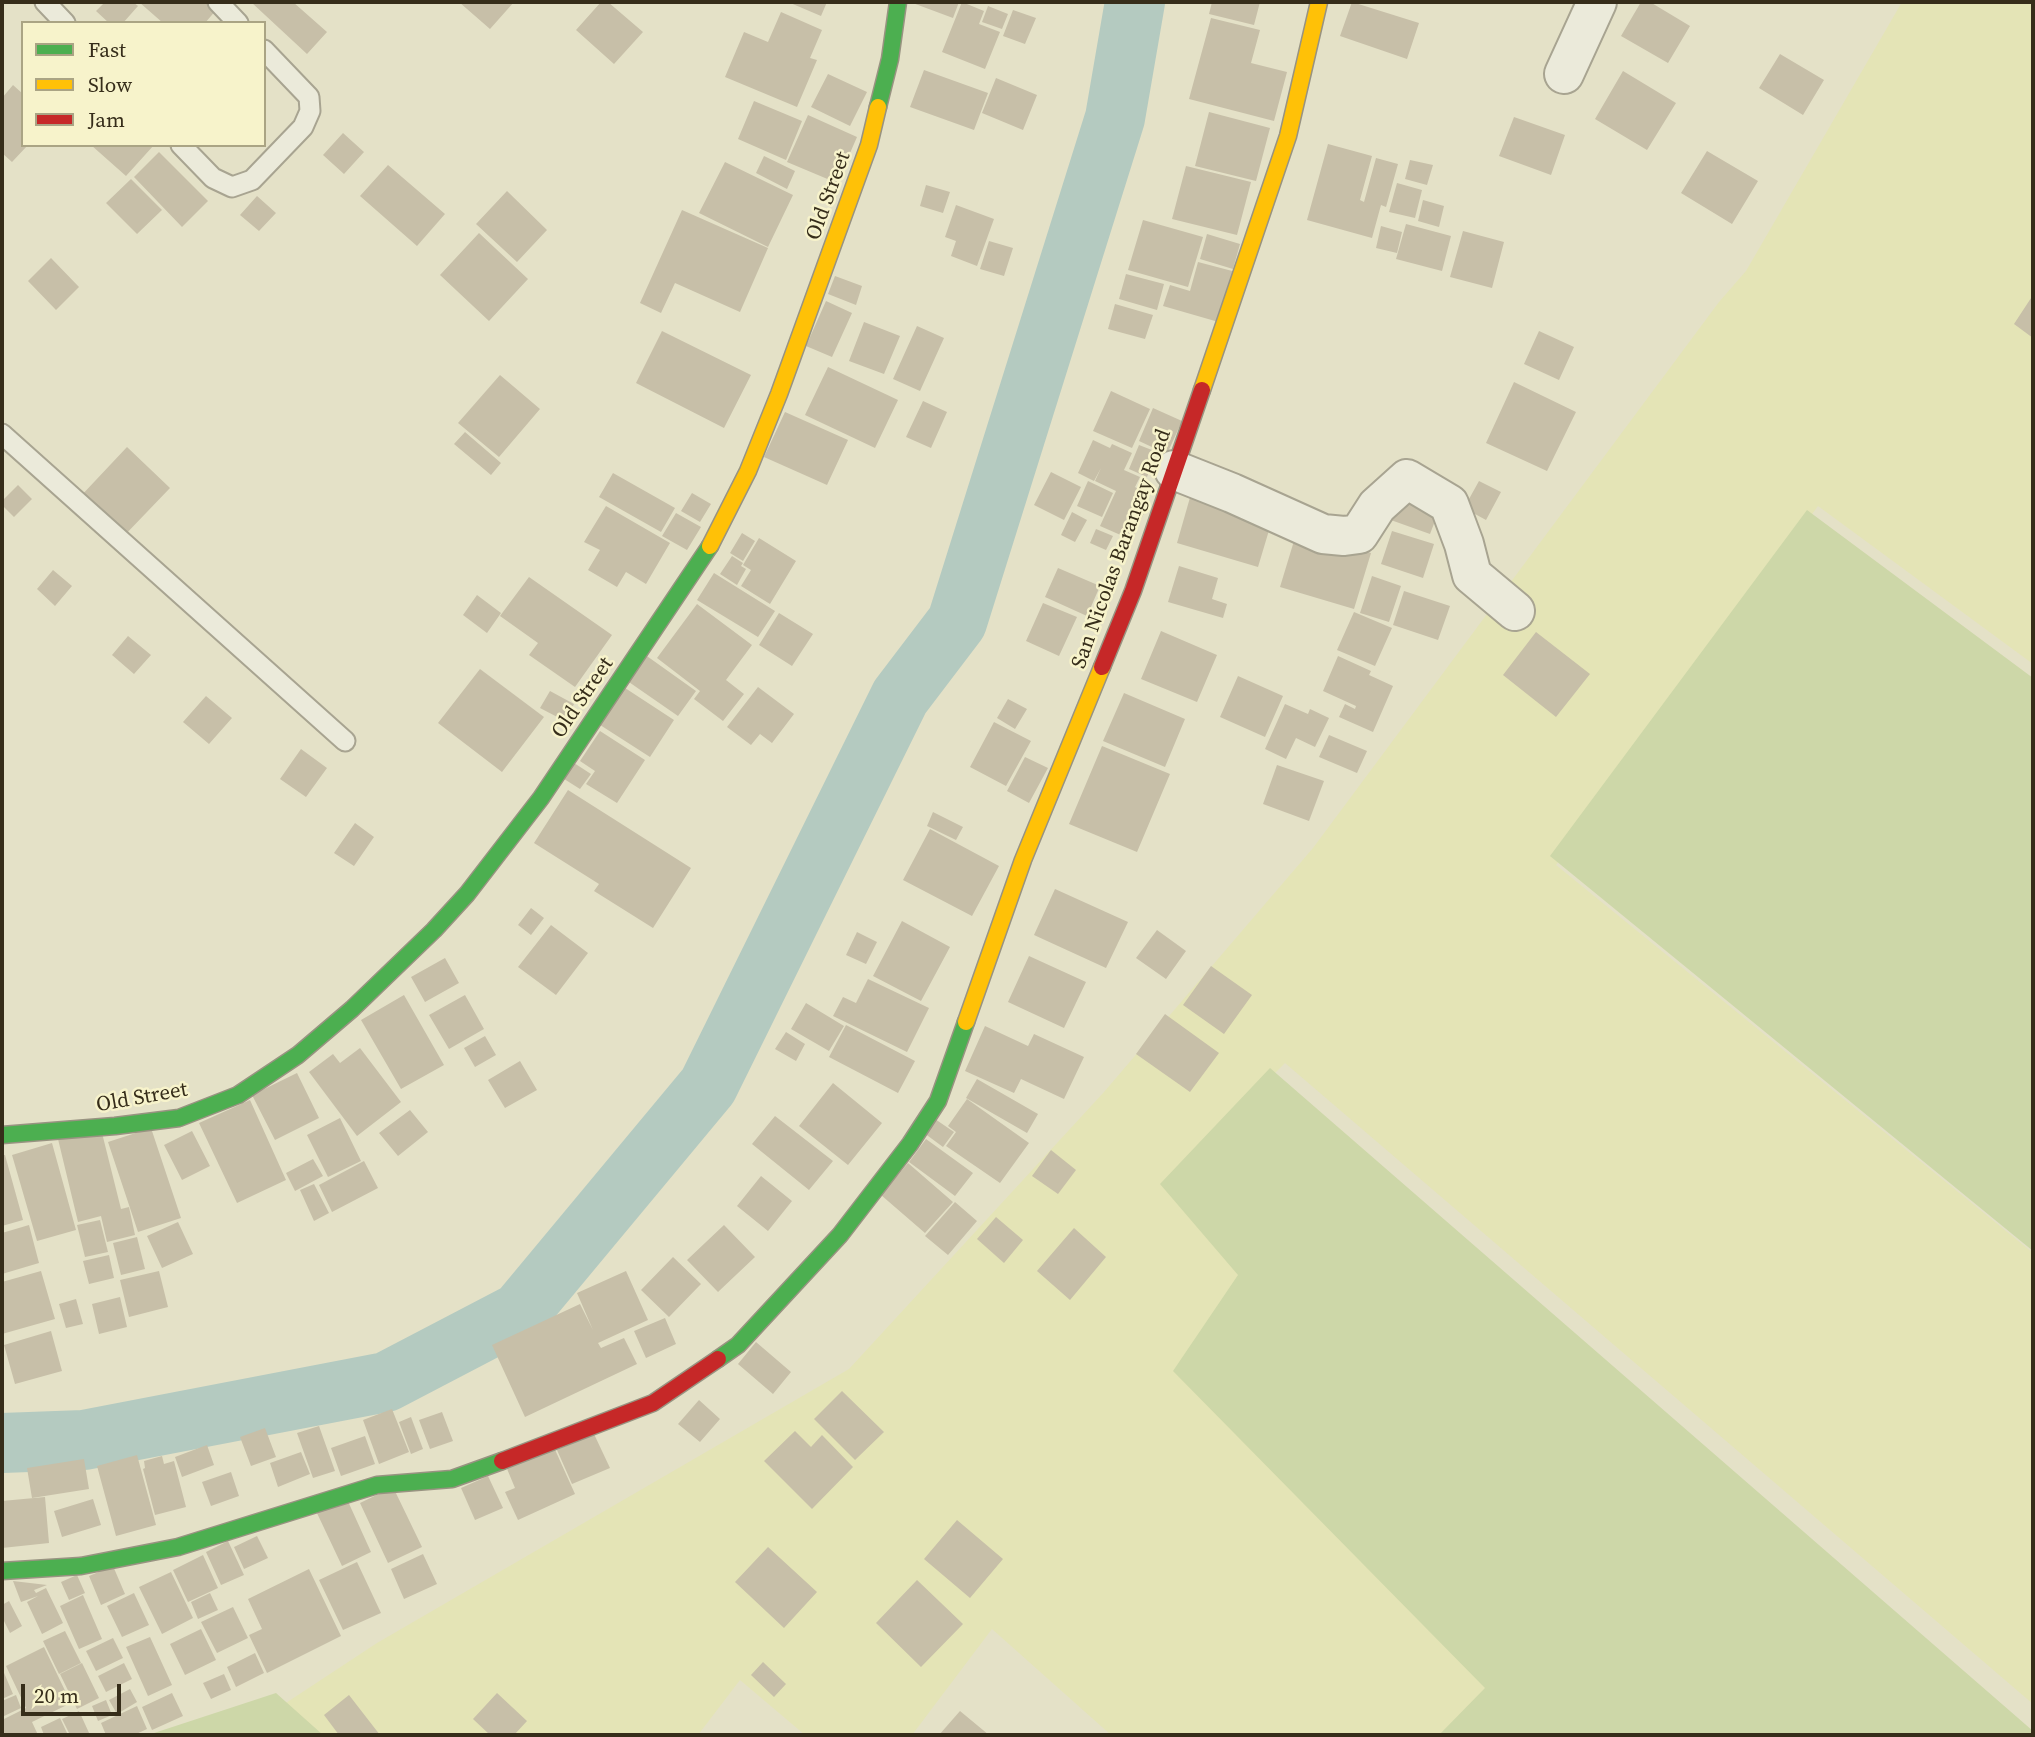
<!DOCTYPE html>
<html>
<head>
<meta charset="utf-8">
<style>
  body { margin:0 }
  #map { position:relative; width:2035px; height:1737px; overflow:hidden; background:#e4e1c7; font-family:"Source Serif 4",serif }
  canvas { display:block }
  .frame { position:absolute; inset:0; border:4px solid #362d1a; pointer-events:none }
  .legend { position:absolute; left:21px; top:21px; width:245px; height:126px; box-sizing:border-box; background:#f7f3cb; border:2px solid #aaa484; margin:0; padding:9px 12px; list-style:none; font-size:21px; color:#362d1a }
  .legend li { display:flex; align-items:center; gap:14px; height:35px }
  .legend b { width:35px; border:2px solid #aaa484 }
  .scale { position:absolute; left:21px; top:1684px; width:100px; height:32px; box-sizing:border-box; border:4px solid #362d1a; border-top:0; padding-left:9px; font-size:21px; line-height:24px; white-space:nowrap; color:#362d1a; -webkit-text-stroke:5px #f7f3cb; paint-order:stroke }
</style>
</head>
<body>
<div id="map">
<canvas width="2035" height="1737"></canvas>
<div class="frame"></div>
<ul class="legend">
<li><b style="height:9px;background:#4caf50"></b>Fast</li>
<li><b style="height:9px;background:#ffc107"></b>Slow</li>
<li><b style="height:9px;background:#c62828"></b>Jam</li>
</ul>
<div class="scale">20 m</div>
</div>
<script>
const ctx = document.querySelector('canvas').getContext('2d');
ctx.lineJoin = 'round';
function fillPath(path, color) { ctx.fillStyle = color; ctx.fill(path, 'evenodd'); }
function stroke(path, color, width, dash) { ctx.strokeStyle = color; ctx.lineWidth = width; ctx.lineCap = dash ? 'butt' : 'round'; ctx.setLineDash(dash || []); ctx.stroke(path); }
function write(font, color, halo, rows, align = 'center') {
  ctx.font = font + ' "Source Serif 4",serif'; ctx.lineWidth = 5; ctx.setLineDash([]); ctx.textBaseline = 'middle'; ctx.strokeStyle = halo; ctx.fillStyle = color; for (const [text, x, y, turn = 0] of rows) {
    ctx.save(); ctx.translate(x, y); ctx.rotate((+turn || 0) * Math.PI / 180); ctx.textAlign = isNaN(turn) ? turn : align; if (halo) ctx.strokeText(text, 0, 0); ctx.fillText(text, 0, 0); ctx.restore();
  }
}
const farmland = new Path2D(`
  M1902,2H2033V664L1818,506L1556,865L2033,1253V1704L1285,1063L1164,1185L1245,1278L1492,1690L1449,1735H1111L992,1629L912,1735H805L740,1680L698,1735H270L257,1722L377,1643L849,1369L1104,1092L1313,848L1719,302L1746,271Z`);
const green = new Path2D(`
  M1807,510L2033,678V1251L1550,856Z
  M1270,1068L2033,1731V1735H1439L1485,1688L1173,1371L1238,1275L1160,1184Z
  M276,1693L323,1735H148Z`);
const river = new Path2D(`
  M2,1443L84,1440L386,1382L520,1312L708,1086L900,697L957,622L1115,118L1135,2`);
const building = new Path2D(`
  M105,2H133L138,6L123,23H109L96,11Z
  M139,2H209L217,9L205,23H163Z
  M251,2H293L327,32L307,54Z
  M459,2H514L490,29Z
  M601,2H608L643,32L614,64L576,30Z
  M788,2H827L821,16Z
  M910,2H959L953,18Z
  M962,2L984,11L979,24L1000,32L985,69L942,52Z
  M1212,2H1260L1254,25L1209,14Z
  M1352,2L1419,23L1407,59L1340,36Z
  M1641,2H1650L1690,26L1668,63L1621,36Z
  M988,6L1008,14L1002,29L982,22Z
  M1013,10L1036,18L1025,44L1003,36Z
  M781,12L822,30L810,58L817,60L797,107L725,77L744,32L768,42Z
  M1211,18L1260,30L1251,63L1287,72L1274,121L1189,99Z
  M1780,54L1824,80L1803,115L1759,88Z
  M924,70L988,93L974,130L910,107Z
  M1623,71L1676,103L1647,150L1595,119Z
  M828,74L867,92L850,126L811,107Z
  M996,78L1037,95L1023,130L982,113Z
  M13,85L23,94V145H28L12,162L2,153V98Z
  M754,101L802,121L786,160L738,139Z
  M1209,112L1270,128L1256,181L1195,166Z
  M808,115L857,137L837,183L787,162Z
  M1514,117L1565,135L1551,175L1499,156Z
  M343,133L364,152L344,174L323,155Z
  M1328,144L1372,156L1360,200L1364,202L1376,158L1398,164L1386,207L1381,205L1372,238L1307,220Z
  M91,145H154L126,176Z
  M1707,151L1758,181L1732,224L1681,193Z
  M159,152L208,201L182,227L134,177Z
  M764,156L795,171L787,189L756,173Z
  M1410,160L1433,165L1427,185L1405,179Z
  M725,162L793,195L768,247L699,213Z
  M388,165L445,214L417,246L360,196Z
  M1186,166L1251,182L1237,235L1172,219Z
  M131,179L162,210L137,234L106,203Z
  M1397,183L1422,190L1415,218L1389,212Z
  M926,185L950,192L943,213L920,206Z
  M507,191L547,230L517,262L476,224Z
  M257,196L276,213L259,231L240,215Z
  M1423,200L1444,206L1439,227L1418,221Z
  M956,205L994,219L977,266L951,256L956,241L945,237Z
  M682,210L768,248L740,312L675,283L661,313L640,303Z
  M1143,220L1203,237L1188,287L1128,270Z
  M1406,224L1451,236L1442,271L1396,259Z
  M1381,226L1402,232L1397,253L1376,248Z
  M1463,231L1504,242L1492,288L1450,277Z
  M479,233L528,279L489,321L440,275Z
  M1207,234L1240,244L1233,269L1200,259Z
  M989,241L1013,248L1004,276L980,269Z
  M51,258L79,287L56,310L28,281Z
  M1198,262L1236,272L1222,323L1163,306L1170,285L1190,291Z
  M1126,274L1164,284L1157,310L1119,299Z
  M835,276L862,286L856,305L828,294Z
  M2033,295V338L2014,324Z
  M826,301L852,313L832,357L806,346Z
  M1115,304L1153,315L1145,339L1108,329Z
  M864,322L900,336L884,374L849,361Z
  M917,326L944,338L920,391L893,379Z
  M662,331L751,375L724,428L636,383Z
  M1539,331L1574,347L1559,380L1524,364Z
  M828,367L898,400L875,448L805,415Z
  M500,375L540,409L499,457L458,423Z
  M1514,382L1576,412L1547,471L1486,443Z
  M1111,391L1150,409L1132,448L1093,431Z
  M923,401L947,412L931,448L906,437Z
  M1153,408L1182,421L1167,454L1139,441Z
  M785,412L848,440L827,485L764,457Z
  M465,432L501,463L491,475L454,444Z
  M1093,440L1110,448L1112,444L1132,453L1124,470L1140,477L1135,487L1140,490L1132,508L1144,513L1132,540L1100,526L1116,491L1095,481L1101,468L1094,481L1078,473Z
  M1139,445L1157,452L1147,477L1129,469Z
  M127,447L170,488L122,538L79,498Z
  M1051,472L1081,487L1064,520L1034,505Z
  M613,473L675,508L661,532L599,497Z
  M1088,481L1113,493L1102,517L1077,506Z
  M1479,481L1501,492L1486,520L1464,508Z
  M18,485L32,499L14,517L2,505V501Z
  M692,493L711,504L700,522L681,511Z
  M1398,493L1440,508L1430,534L1388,519Z
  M1191,494L1273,517L1258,567L1177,543Z
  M606,506L670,543L646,584L626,572L617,587L588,570L600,550L584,542Z
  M1072,512L1087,520L1075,542L1061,535Z
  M676,513L701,527L687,550L662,536Z
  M1096,529L1113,536L1106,550L1090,543Z
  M1297,531L1371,553L1354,609L1280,587Z
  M1392,531L1434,544L1423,578L1381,564Z
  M742,533L755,541L743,561L730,553Z
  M759,538L796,561L770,604L741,586L751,570L743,565Z
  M732,556L743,563L741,566L746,569L737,585L720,574Z
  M1179,566L1218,578L1212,599L1227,604L1223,618L1168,602Z
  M1058,568L1100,586L1087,616L1045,597Z
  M53,570L72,586L55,606L37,589Z
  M714,573L775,611L758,637L697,600Z
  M1372,576L1401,586L1389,622L1360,613Z
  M529,577L612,635L575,687L529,655L538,643L500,616Z
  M1404,591L1450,606L1438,640L1393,625Z
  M477,595L501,613L487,633L463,615Z
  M1043,603L1077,617L1059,656L1026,641Z
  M697,604L752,645L726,680L744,694L723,721L694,699L700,691L657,658Z
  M1354,612L1392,628L1375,666L1337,650Z
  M779,613L813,634L792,666L759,645Z
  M1161,631L1217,655L1197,702L1141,679Z
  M1536,632L1590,674L1556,717L1503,675Z
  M128,636L151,655L134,674L112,655Z
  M644,654L696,691L678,716L626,680Z
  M1338,656L1371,671L1369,675L1393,686L1373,732L1339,717L1345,704L1355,709L1356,706L1323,691Z
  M480,669L544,717L502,772L438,723Z
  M1238,676L1283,696L1265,737L1220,717Z
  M622,686L674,720L650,757L597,723Z
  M758,687L794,714L772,743L760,734L751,745L727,727Z
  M550,691L574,704L565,721L540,708Z
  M1124,693L1185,719L1165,767L1103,741Z
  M206,696L232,718L209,744L183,722Z
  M1008,699L1027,709L1015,729L997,718Z
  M1285,704L1308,714L1310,709L1329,718L1315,747L1296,738L1286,759L1265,749Z
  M994,722L1031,741L1006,786L970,767Z
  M600,731L645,760L617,803L586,784L595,771L580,761Z
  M1329,735L1367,751L1357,773L1319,757Z
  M1102,746L1170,774L1137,852L1069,824Z
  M301,749L327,768L306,797L280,779Z
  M1025,757L1048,768L1029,803L1007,791Z
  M571,761L591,774L580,789L561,777Z
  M1277,765L1324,781L1309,821L1263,804Z
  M568,790L691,868L653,928L594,891L599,884L534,843Z
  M933,812L963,827L956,840L927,826Z
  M355,823L374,837L354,866L334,853Z
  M930,829L999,866L972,916L903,880Z
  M1055,889L1128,922L1106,968L1034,935Z
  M531,908L544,918L531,935L518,925Z
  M902,921L950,947L921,1001L873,976Z
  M551,925L588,953L556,995L518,967Z
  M1157,930L1186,951L1166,979L1136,958Z
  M857,932L877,942L866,964L846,955Z
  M1029,956L1086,982L1064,1028L1008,1002Z
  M445,958L459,983L425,1002L411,977Z
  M1211,966L1252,995L1224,1034L1183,1005Z
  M868,979L929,1008L907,1052L833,1016L843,997L856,1003Z
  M404,995L444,1065L401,1089L361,1020Z
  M465,995L484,1029L449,1049L429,1015Z
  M806,1003L844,1026L829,1051L791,1029Z
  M1165,1014L1219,1053L1190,1092L1136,1054Z
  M846,1025L915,1061L898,1093L829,1057Z
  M985,1026L1028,1046L1034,1034L1084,1057L1064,1099L1021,1079L1014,1093L965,1071Z
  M786,1032L805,1044L796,1061L775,1049Z
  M485,1036L496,1055L475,1067L464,1048Z
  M360,1048L401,1102L357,1136L309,1072L333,1054L340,1063Z
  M520,1061L537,1090L505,1108L488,1080Z
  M297,1073L319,1118L275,1140L252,1095Z
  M977,1079L1038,1114L1027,1133L966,1098Z
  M833,1083L882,1123L848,1165L799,1126Z
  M967,1099L1029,1143L1000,1183L946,1146L956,1132L948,1126Z
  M250,1100L286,1180L237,1203L199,1123Z
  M410,1110L428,1132L398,1156L379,1133Z
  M775,1116L833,1161L809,1190L752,1144Z
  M340,1118L361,1161L328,1177L307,1135Z
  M935,1119L954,1132L943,1147L924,1133Z
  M151,1128L181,1218L138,1232L108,1142Z
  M101,1129L121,1209L129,1207L135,1235L107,1242L101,1216L78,1222L58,1139Z
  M192,1131L210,1166L182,1180L164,1145Z
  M926,1139L973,1173L955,1196L909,1162Z
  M52,1143L76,1230L37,1241L12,1155Z
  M1051,1150L1076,1170L1058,1194L1032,1176Z
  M2,1155H5L23,1220L2,1226Z
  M313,1159L323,1176L295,1191L286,1173Z
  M364,1161L378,1188L332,1212L319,1185Z
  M908,1163L953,1202L925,1233L881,1195Z
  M761,1176L792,1201L768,1231L737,1206Z
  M314,1184L329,1213L314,1221L300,1190Z
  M955,1202L977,1221L948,1255L925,1236Z
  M996,1217L1023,1240L1004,1263L977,1239Z
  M100,1220L108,1252L85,1257L77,1225Z
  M178,1222L193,1254L162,1268L147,1236Z
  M29,1225L39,1263L2,1274V1233Z
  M724,1225L755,1257L718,1292L687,1260Z
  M1074,1228L1106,1257L1070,1300L1037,1271Z
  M137,1237L145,1269L121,1275L113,1243Z
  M109,1255L114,1278L89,1284L83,1261Z
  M673,1257L701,1284L669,1317L641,1290Z
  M41,1271L55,1319L2,1334V1282Z
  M159,1271L168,1307L129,1317L120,1280Z
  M626,1271L648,1320L598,1343L601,1348L624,1338L637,1364L525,1417L492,1345L580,1304L593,1330L577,1293Z
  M120,1297L127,1327L99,1334L92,1304Z
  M76,1299L83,1324L66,1328L59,1304Z
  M665,1318L676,1344L646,1358L634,1331Z
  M51,1331L62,1371L15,1384L4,1345Z
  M756,1342L791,1372L773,1394L738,1364Z
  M842,1391L884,1432L855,1460L814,1419Z
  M699,1400L720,1419L700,1442L678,1424Z
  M392,1409L409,1452L379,1464L363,1420Z
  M442,1412L453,1441L430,1449L419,1420Z
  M411,1417L423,1449L411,1454L399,1422Z
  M319,1426L335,1471L313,1478L297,1433Z
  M265,1428L276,1457L251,1466L240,1437Z
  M795,1431L811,1447L822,1435L853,1467L812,1509L764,1461Z
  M594,1434L610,1468L572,1484L557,1450Z
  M365,1436L375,1464L341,1476L331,1448Z
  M552,1443L575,1494L518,1520L505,1492L515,1488L505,1464Z
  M207,1445L214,1465L182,1477L175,1457Z
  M301,1452L310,1474L278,1487L270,1463Z
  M137,1455L156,1525L116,1536L97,1466Z
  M162,1456L164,1464L174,1461L186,1507L155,1515L143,1469L145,1468L144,1461Z
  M84,1459L89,1489L32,1498L27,1468Z
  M231,1472L239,1496L211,1506L202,1482Z
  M488,1476L503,1508L475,1520L461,1488Z
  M393,1487L422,1547L388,1563L360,1503Z
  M45,1497L49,1543L2,1548V1501Z
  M346,1497L371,1552L342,1566L316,1511Z
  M93,1499L101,1525L62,1537L54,1511Z
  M957,1520L1003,1559L970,1598L924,1559Z
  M257,1536L268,1558L244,1569L234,1547Z
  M228,1541L244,1575L221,1585L206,1552Z
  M768,1547L817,1592L784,1628L735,1582Z
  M423,1554L437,1584L404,1599L391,1569Z
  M203,1555L218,1588L188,1602L173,1570Z
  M357,1562L381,1613L343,1630L319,1580Z
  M113,1566L125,1594L101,1605L89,1576Z
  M309,1569L341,1636L267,1673L249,1635L262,1629L248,1599Z
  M171,1572L193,1618L162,1634L139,1587Z
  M77,1575L85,1593L69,1600L61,1582Z
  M917,1580L963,1624L921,1667L876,1623Z
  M13,1581L47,1585L34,1590L36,1593L46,1588L63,1623L42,1634L27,1602L38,1596L21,1602Z
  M134,1593L149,1625L122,1637L107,1606Z
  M210,1593L218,1610L198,1619L191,1602Z
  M83,1595L102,1639L79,1649L60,1606Z
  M9,1601L22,1626L10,1633L2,1617V1605Z
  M233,1607L248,1638L217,1653L201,1622Z
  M201,1629L216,1660L185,1675L170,1644Z
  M65,1631L81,1663L59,1674L43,1641Z
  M150,1637L172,1685L148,1696L126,1647Z
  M113,1638L123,1658L96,1671L86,1651Z
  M44,1647L71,1703L32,1722L38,1735H2V1720L26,1708L6,1666Z
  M255,1653L264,1673L236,1687L227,1667Z
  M763,1662L786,1684L774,1697L751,1675Z
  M82,1663L99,1698L77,1709L60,1674Z
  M124,1663L132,1679L106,1692L98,1676Z
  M2,1668L13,1694L2,1699Z
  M224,1674L231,1690L211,1699L203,1683Z
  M130,1689L137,1702L117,1714L109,1700Z
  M172,1693L183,1716L152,1730L142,1707Z
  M497,1693L527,1721L514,1735H490L473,1719Z
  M16,1695L21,1708L2,1717V1701Z
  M349,1695L380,1735H339L324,1715Z
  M106,1700L112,1715L98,1721L92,1706Z
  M137,1706L147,1729L134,1735H106L101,1723Z
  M79,1711L90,1735H70L62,1719Z
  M960,1711L989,1735H939Z
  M60,1718L68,1735H44L41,1727Z`);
const lane = new Path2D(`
  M45,2L65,23
  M218,2L238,23
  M181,145L213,178L232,187L252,180L303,127L310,111L309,97L264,50
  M2,434L345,741`);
const street = new Path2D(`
  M1564,74L1597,2
  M1174,470L1232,493L1323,534L1344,536L1359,534L1377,506L1407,479L1449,504L1464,544L1472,575L1515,611`);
const fast = new Path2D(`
  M878,107L890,59L898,2
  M2,1135L115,1126L179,1118L238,1095L298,1055L352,1009L434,930L467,894L541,798L710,546
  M718,1359L738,1345L840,1235L910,1144L938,1101L966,1022
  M2,1571L81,1566L178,1547L377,1485L452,1479L502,1461`);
const slow = new Path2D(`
  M1202,390L1288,136L1319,2
  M710,546L748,471L779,394L869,145L878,107
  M966,1022L1023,860L1102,667`);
const jam = new Path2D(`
  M1102,667L1133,591L1202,390
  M502,1461L653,1403L718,1359`);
const streetNames = [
  ["Old Street",829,196,-70],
  ["San Nicolas Barangay Road",1122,549,-70],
  ["Old Street",583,698,-56],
  ["Old Street",142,1098,-10]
];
fillPath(farmland, '#e4e4b6');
fillPath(green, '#cdd7a8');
stroke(river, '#b4cac0', 60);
fillPath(building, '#c7bfa8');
stroke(lane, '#a8a491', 23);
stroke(street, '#a8a491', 42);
stroke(fast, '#989381', 19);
stroke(slow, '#989381', 19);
stroke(jam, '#989381', 19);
stroke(lane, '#ebeada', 19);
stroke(street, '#ebeada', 38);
stroke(fast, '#4caf50', 16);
stroke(slow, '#ffc107', 16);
stroke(jam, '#c62828', 16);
write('21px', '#362d1a', '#f7f3cb', streetNames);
</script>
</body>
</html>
